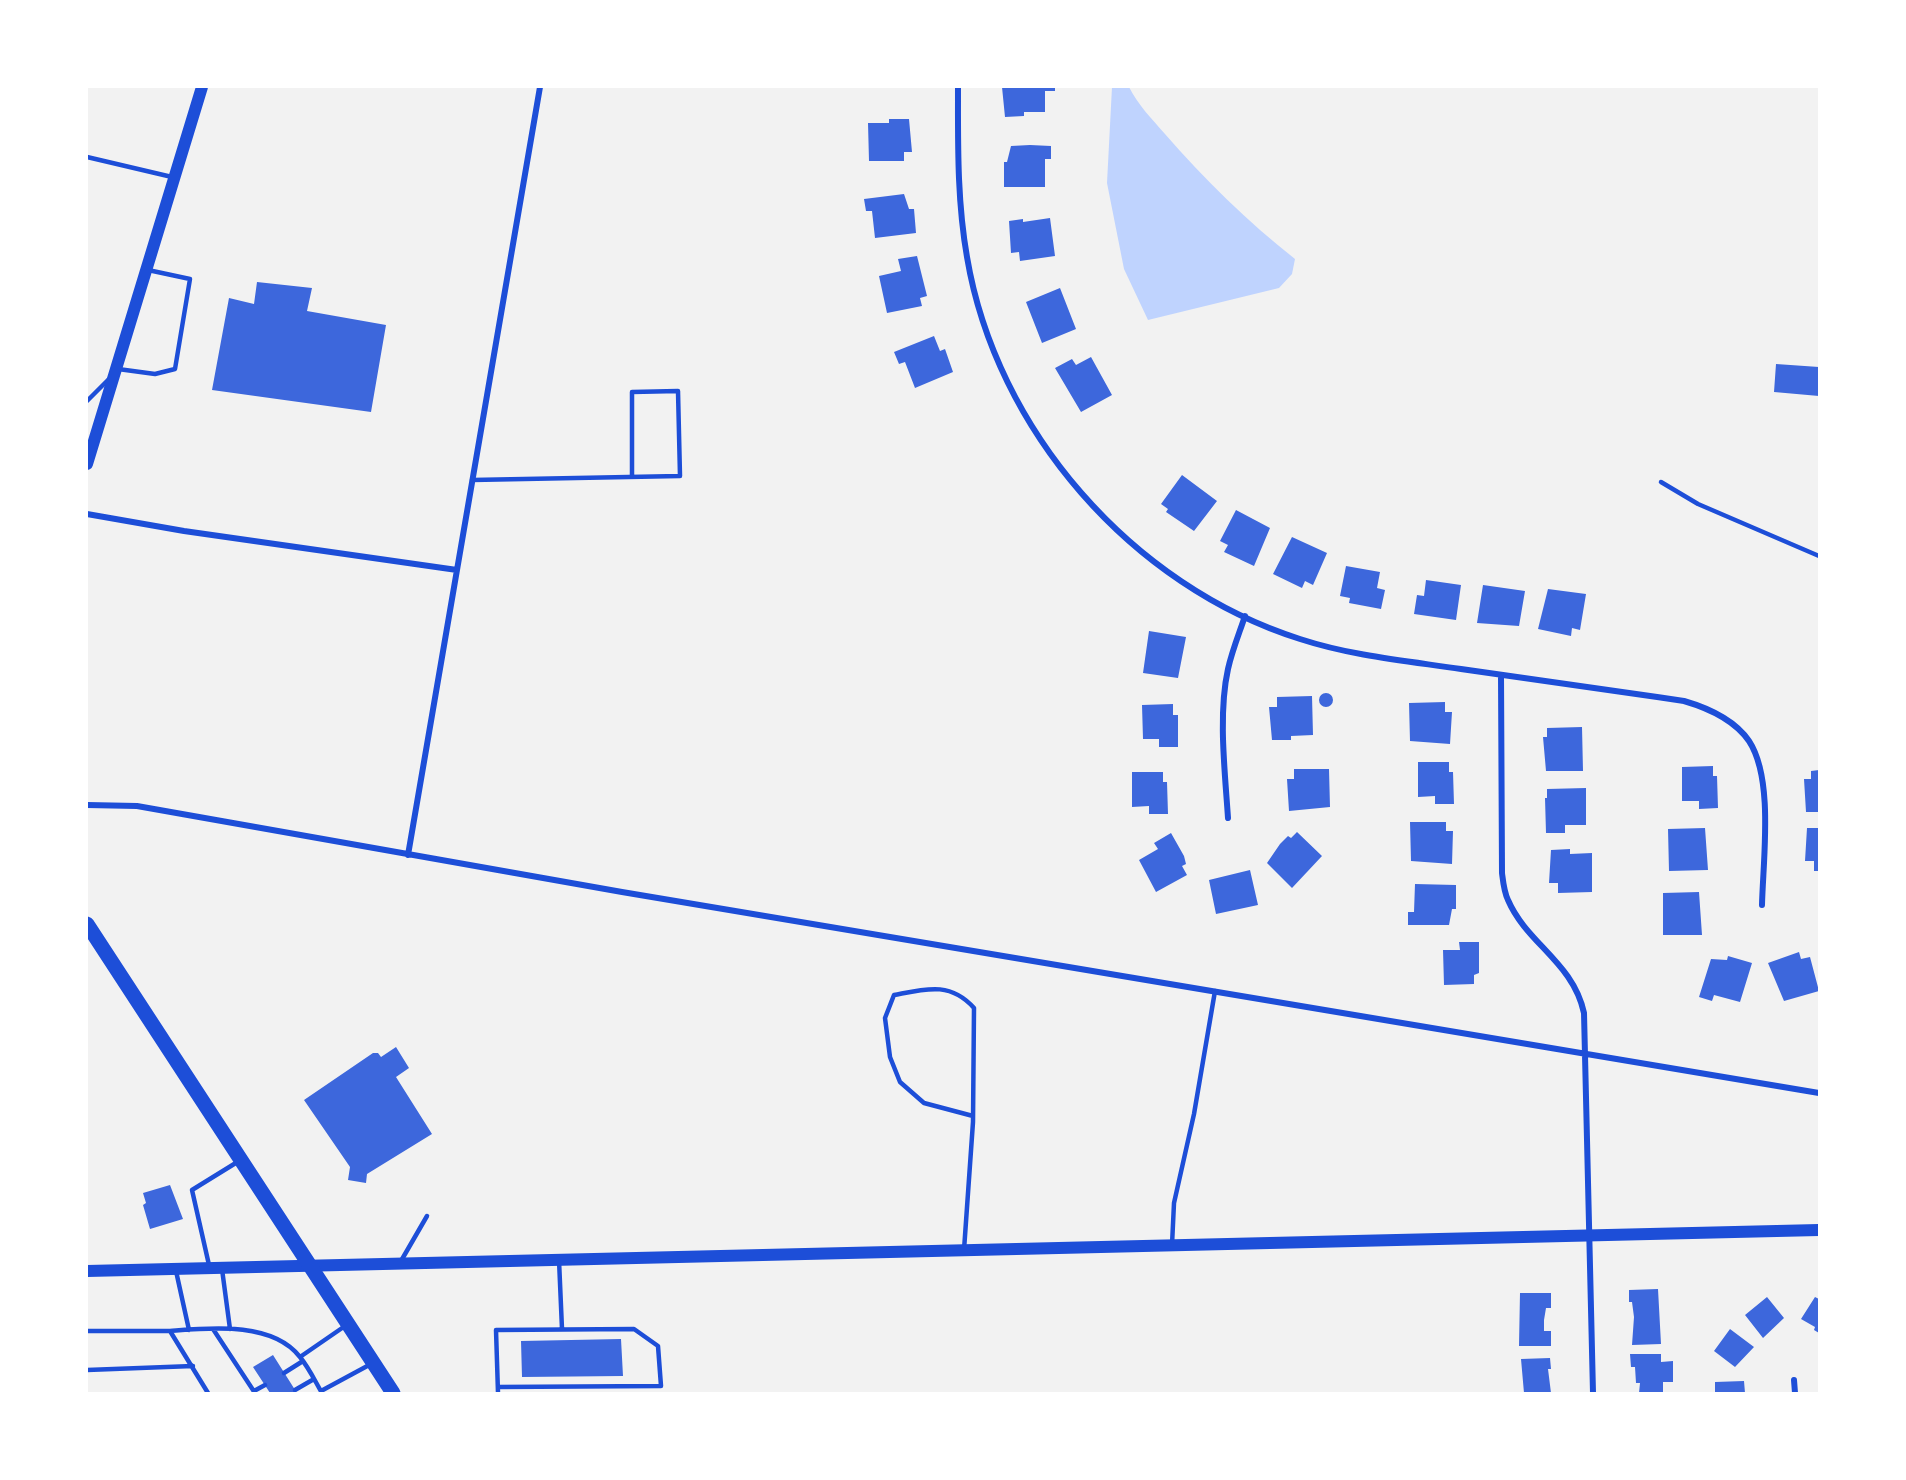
<!DOCTYPE html>
<html>
<head>
<meta charset="utf-8">
<style>
  body { margin:0 }
  #map { position:relative; width:1906px; height:1480px; overflow:hidden; background:#f2f2f2; font-family:"Roboto Condensed",sans-serif }
  canvas { display:block }
  .frame { position:absolute; inset:0; border:88px solid #fff; pointer-events:none }
</style>
</head>
<body>
<div id="map">
<canvas width="1906" height="1480"></canvas>
<div class="frame"></div>
</div>
<script>
const ctx = document.querySelector('canvas').getContext('2d');
ctx.lineJoin = 'round';
function fillPath(path, color) { ctx.fillStyle = color; ctx.fill(path, 'evenodd'); }
function stroke(path, color, width, dash) { ctx.strokeStyle = color; ctx.lineWidth = width; ctx.lineCap = dash ? 'butt' : 'round'; ctx.setLineDash(dash || []); ctx.stroke(path); }
const water = new Path2D(`
  M1112,87H1129C1138,105 1152,119 1165,134C1204,179 1248,222 1295,259L1292,274L1279,288L1148,320L1124,269L1107,183Z`);
const building = new Path2D(`
  M1002,87H1055V91H1045V112H1024V116L1005,117Z
  M889,119H909L912,152H904V161H869L868,123H889Z
  M1030,145L1051,146V159H1045V187H1004V162H1007L1011,146Z
  M904,194L909,209H914L916,233L875,238L872,211H866L864,199Z
  M1050,218L1055,256L1020,261L1019,252L1011,253L1009,221L1023,219V222Z
  M917,256L927,296L920,298L922,306L887,313L879,276L901,271L898,259Z
  M257,282L312,288L307,311L386,325L371,412L212,390L229,298L254,304Z
  M1060,288L1076,329L1042,343L1026,302Z
  M934,336L940,351L945,349L953,372L915,388L905,362L899,364L894,352Z
  M1091,357L1112,395L1081,412L1055,368L1072,359L1076,365Z
  M1776,364L1819,367V396L1774,392Z
  M1182,475L1217,501L1194,531L1166,512L1168,509L1161,504Z
  M1236,510L1270,528L1254,566L1224,552L1228,545L1220,541Z
  M1292,537L1327,553L1313,585L1305,581L1302,588L1273,574Z
  M1346,566L1380,572L1377,588L1385,590L1381,609L1349,603L1350,598L1340,596Z
  M1426,580L1461,585L1456,620L1414,614L1417,595L1424,596Z
  M1483,585L1525,591L1519,626L1477,623Z
  M1548,589L1586,594L1580,630L1572,628L1571,636L1538,629Z
  M1149,631L1186,637L1178,678L1143,673Z
  M1319 700a7 7 0 1 1 14 0a7 7 0 1 1-14 0Z
  M1312,696L1313,735L1291,736V740H1272L1269,707H1277V697Z
  M1445,702V712H1452L1450,744L1410,741L1409,703Z
  M1173,704V715H1178V747H1159V739H1143L1142,705Z
  M1582,727L1583,771H1546L1543,737H1547V728Z
  M1418,762H1449V772H1453L1454,804H1435V796L1418,797Z
  M1713,766V776H1717L1718,808L1699,809V801H1682V767Z
  M1294,769H1329L1330,807L1289,811L1287,779H1294Z
  M1819,770V812H1806L1804,779H1811V771Z
  M1132,772H1163V782H1167L1168,814H1149V806L1132,807Z
  M1586,788V825H1565V833H1546L1545,798H1547V789Z
  M1410,822H1446V831H1453L1452,864L1411,861Z
  M1705,828L1708,870L1669,871L1668,829Z
  M1807,828H1819V871H1814V861H1805Z
  M1297,832L1322,856L1292,888L1267,863L1280,844L1288,836L1291,838Z
  M1171,833L1184,856L1186,864L1182,866L1187,875L1156,892L1139,860L1158,849L1154,843Z
  M1570,849V854L1592,853V892L1558,893V883H1549L1551,850Z
  M1250,870L1258,905L1216,914L1209,880Z
  M1415,884L1456,885V909H1452L1449,925H1408V912H1414Z
  M1699,892L1702,935H1663V893Z
  M1459,942H1479V973L1474,975V984L1444,985L1443,950H1460Z
  M1799,952L1801,959L1810,957L1819,991L1784,1001L1768,963Z
  M1728,956L1752,963L1740,1002L1714,995L1712,1001L1699,997L1711,959L1727,960Z
  M396,1047L409,1068L396,1077L432,1134L367,1174L366,1183L348,1180L350,1167L304,1100L373,1053H378L381,1057Z
  M170,1185L183,1219L150,1229L143,1205L146,1203L143,1193Z
  M1658,1289L1661,1344L1632,1345L1634,1317L1632,1302H1629V1290Z
  M1520,1293H1551V1308H1546L1544,1320V1331H1551V1346H1519Z
  M1767,1297L1784,1318L1763,1338L1745,1315Z
  M1815,1297L1819,1299V1333L1814,1330L1815,1327L1801,1319Z
  M1730,1329L1754,1347L1735,1367L1714,1351Z
  M621,1339L623,1376L522,1377L521,1341Z
  M1630,1354H1661V1362L1673,1361V1382H1663V1393H1639L1640,1383H1636L1635,1367H1631Z
  M273,1355L297,1393H270L253,1367Z
  M1550,1358L1551,1369H1548L1551,1393H1524L1521,1359Z
  M1744,1381L1745,1393H1715V1382Z`);
const service = new Path2D(`
  M87,157L172,177
  M118,369L155,374L175,369L190,279L148,270
  M87,401L108,380
  M472,480L680,476L678,391L632,392V477
  M1661,482L1698,504L1819,556
  M1172,1245L1174,1203L1194,1114L1215,991
  M964,1250L973,1122L974,1008C950,981 925,989 894,995L885,1018L890,1057L900,1082L924,1103L973,1116
  M559,1260L562,1329
  M401,1261L427,1216
  M209,1265L192,1190L239,1161
  M222,1269L230,1329
  M176,1271L189,1330
  M213,1329L255,1393
  M87,1331H170
  M300,1357L345,1326
  M87,1370L193,1366
  M284,1373L303,1361
  M498,1387L661,1386L658,1346L634,1329L496,1330L498,1393
  M295,1390L314,1379
  M254,1391L265,1385
  M321,1391L371,1364
  M208,1393L170,1331C209,1328 272,1321 300,1357C309,1368 315,1381 322,1393`);
const minor = new Path2D(`
  M958,87C958,144 957,200 967,257C996,430 1132,586 1300,639C1352,656 1407,661 1461,669C1536,680 1610,690 1684,701C1708,708 1734,719 1749,741C1774,779 1763,860 1762,905
  M87,514L184,531L457,570
  M1501,675L1502,873C1503,881 1504,892 1508,900C1527,944 1573,962 1584,1013L1593,1393
  M87,805L137,806L622,892L1819,1093
  M1228,818C1225,772 1218,714 1228,669C1232,651 1239,634 1245,616
  M408,855L540,87
  M1794,1380L1795,1393`);
const secondary = new Path2D(`
  M87,464L202,87
  M87,1271L1819,1230`);
const primary = new Path2D(`
  M87,924L393,1393`);
fillPath(water, '#bfd3fe');
fillPath(building, '#3d67dc');
stroke(service, '#1d4ed8', 4.5);
stroke(minor, '#1d4ed8', 6);
stroke(secondary, '#1d4ed8', 12);
stroke(primary, '#1d4ed8', 15);
</script>
</body>
</html>
